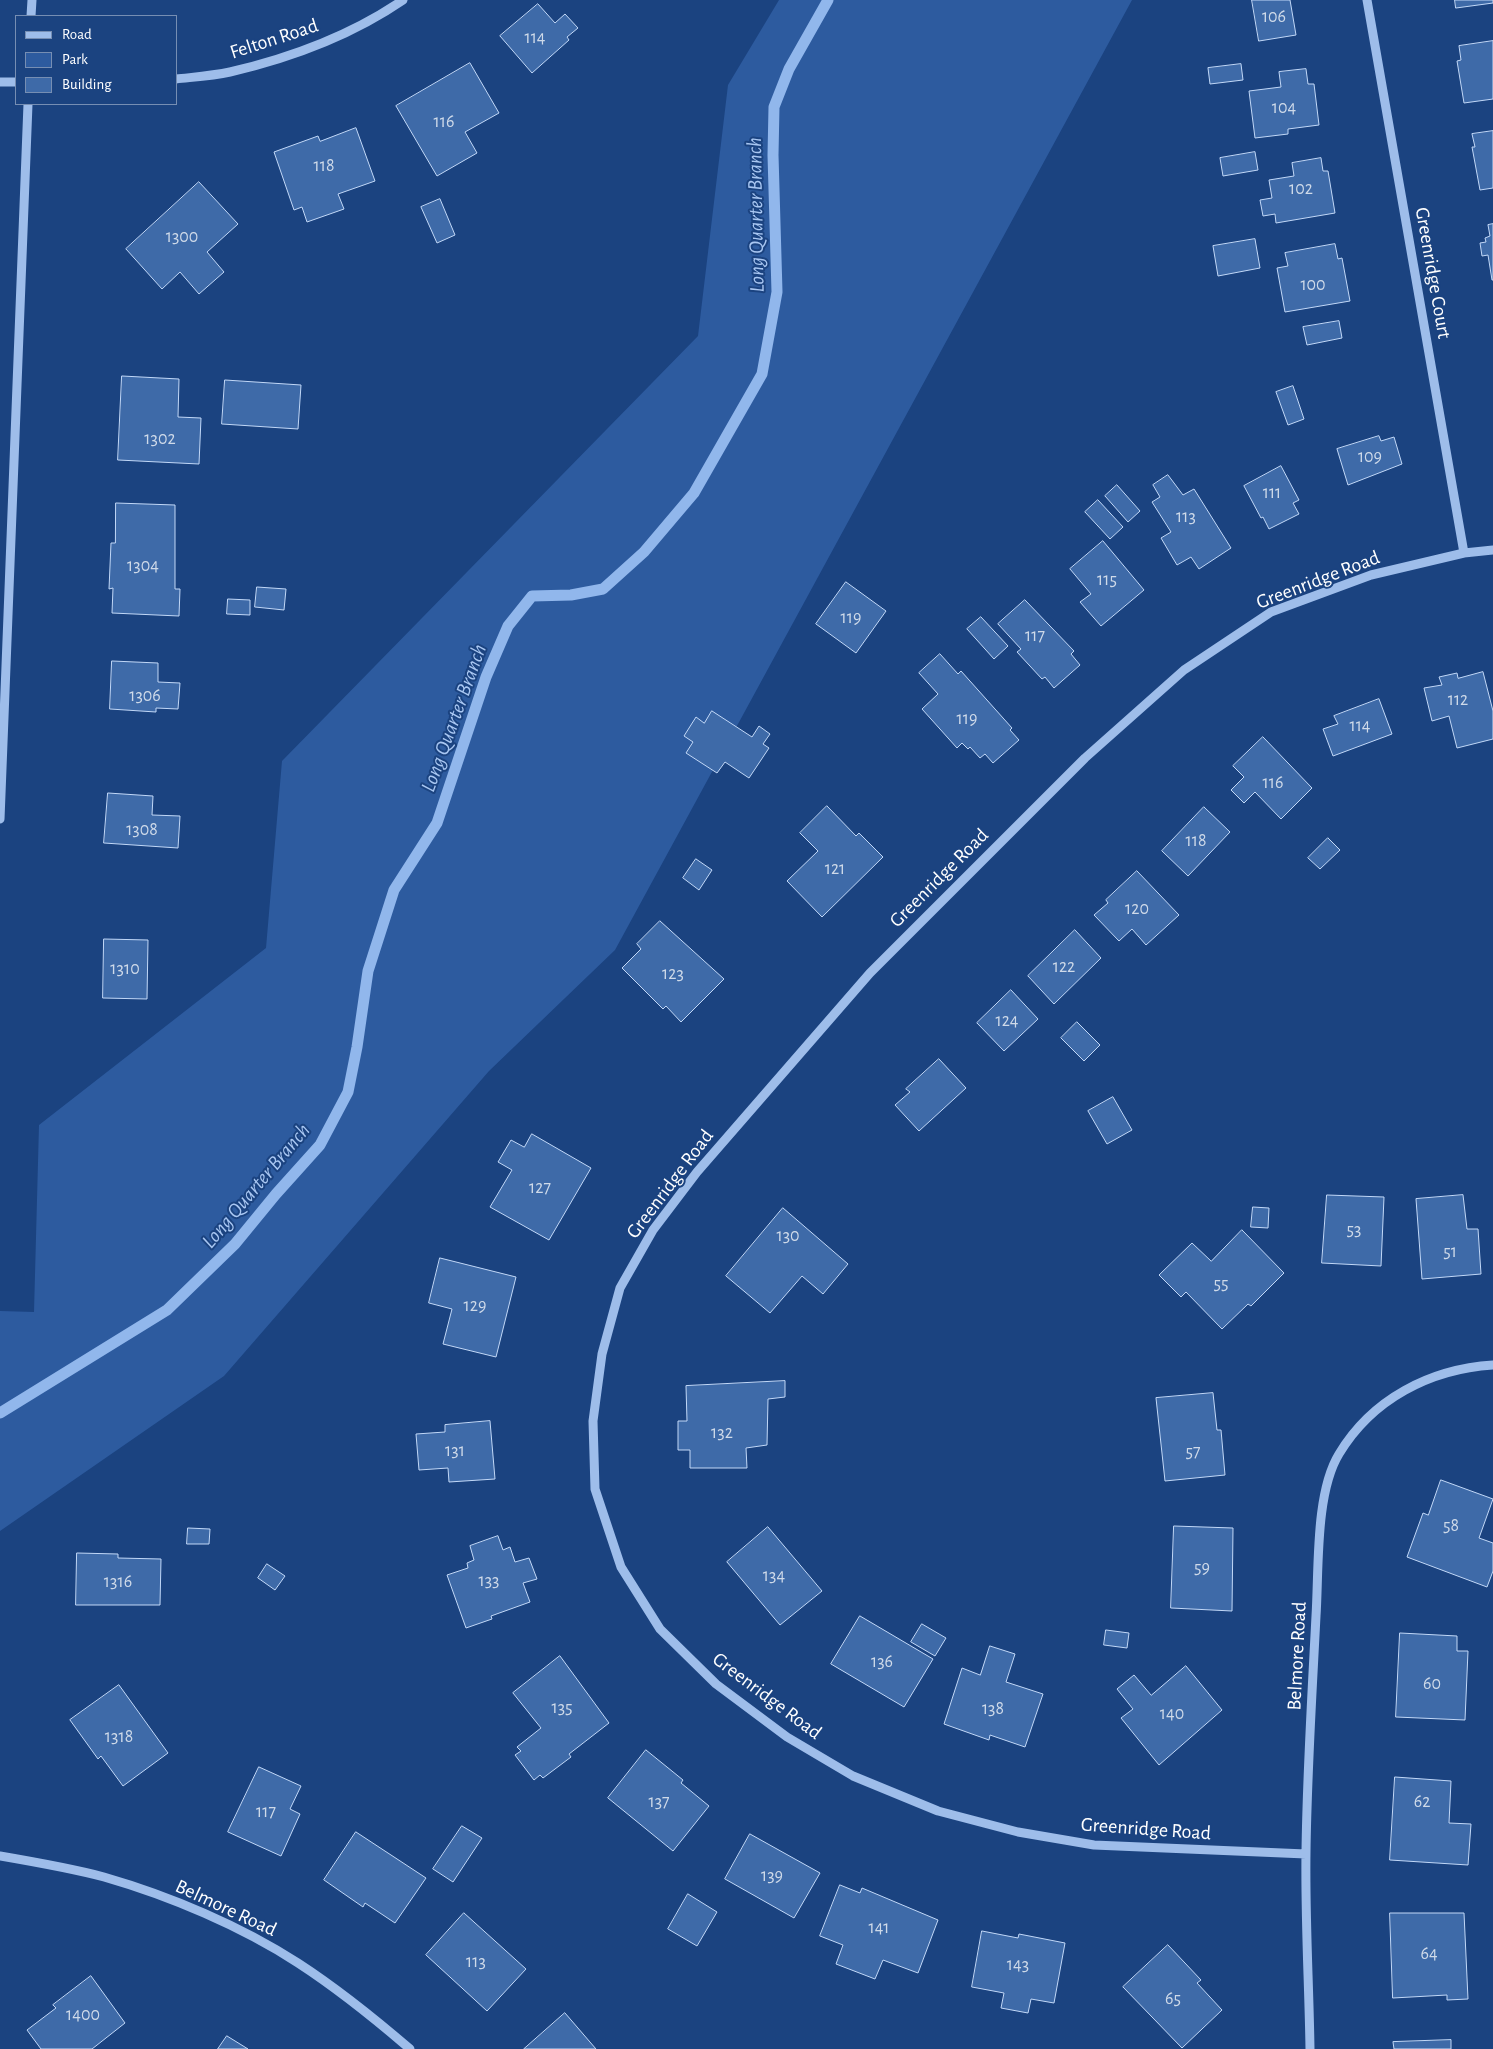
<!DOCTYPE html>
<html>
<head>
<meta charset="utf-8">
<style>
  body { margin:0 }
  #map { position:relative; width:1493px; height:2049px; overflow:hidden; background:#1b4380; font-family:"Alegreya Sans",sans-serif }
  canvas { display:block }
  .legend { position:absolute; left:15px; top:15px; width:162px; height:90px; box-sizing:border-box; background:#1b4380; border:1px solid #768eb3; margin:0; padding:6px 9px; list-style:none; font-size:15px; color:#fff }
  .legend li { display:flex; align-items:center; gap:10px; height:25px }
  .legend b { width:25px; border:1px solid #768eb3 }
</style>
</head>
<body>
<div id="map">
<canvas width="1493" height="2049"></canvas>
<ul class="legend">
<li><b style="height:6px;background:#9ebdea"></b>Road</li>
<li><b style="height:14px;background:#2d5b9f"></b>Park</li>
<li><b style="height:14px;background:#3e6aa8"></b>Building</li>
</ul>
</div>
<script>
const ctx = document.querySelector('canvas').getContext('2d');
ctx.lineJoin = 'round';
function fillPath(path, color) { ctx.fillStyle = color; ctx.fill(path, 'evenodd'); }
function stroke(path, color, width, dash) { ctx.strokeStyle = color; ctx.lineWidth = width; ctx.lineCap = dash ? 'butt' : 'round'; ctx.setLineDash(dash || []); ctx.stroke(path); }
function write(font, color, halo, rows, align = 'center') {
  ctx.font = font + ' "Alegreya Sans",sans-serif'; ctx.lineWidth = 4; ctx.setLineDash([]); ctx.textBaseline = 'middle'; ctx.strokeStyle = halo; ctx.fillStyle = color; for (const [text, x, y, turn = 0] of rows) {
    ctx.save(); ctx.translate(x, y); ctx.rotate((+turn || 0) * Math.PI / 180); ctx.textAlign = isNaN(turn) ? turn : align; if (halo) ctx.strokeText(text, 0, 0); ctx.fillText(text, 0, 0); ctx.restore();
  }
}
const green = new Path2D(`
  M779,0H1132L615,950L489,1071L224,1376L0,1531V1311L34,1312L39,1125L266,948L282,761L698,336L728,85Z`);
const stream = new Path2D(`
  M0,1413L167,1310L235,1244L276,1194L320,1145L348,1092L357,1047L368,971L394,890L437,823L486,677L508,626L532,596L571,595L603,589L644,552L694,493L762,374L777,292L773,155L774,107L789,69L828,0`);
const building = new Path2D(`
  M1252,0H1290L1296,35L1259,41Z
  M1455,0H1493V3L1456,8Z
  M538,4L555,23L565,14L578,28L567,37L569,40L532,73L500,36Z
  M1493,41V99L1464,103L1457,61L1461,60L1459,46Z
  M470,63L499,113L465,132L477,153L437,176L396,106Z
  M1241,64L1243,80L1210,84L1208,68Z
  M1306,69L1308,84H1314L1319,125L1288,129V134L1255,138L1249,91L1281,87L1279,72Z
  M356,128L375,181L338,194L344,209L307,222L302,207L294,210L274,152L318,136L320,141Z
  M1493,131V188L1480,190L1472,147H1475L1472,134Z
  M1255,152L1258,170L1223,176L1220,158Z
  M1321,158L1323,171H1328L1335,213L1276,223L1275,214L1263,216L1260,200L1272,198L1269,180L1294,176L1292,163Z
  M199,182L238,224L207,252L224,272L199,294L180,272L162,289L126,249Z
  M440,199L455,235L437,243L421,207Z
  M1493,224V280H1492L1488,255L1482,256L1480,243L1486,242L1485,238L1490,236L1488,225Z
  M1255,239L1260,268L1218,276L1213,246Z
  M1335,244L1338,259L1342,258L1350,301L1285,312L1277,268L1288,266L1285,253Z
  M1339,321L1342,338L1307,345L1303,327Z
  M122,376L179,379L178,417L201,418L199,464L118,460Z
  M225,380L301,385L298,429L222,424Z
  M1293,386L1304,419L1288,425L1276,392Z
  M1379,436L1381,441L1394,437L1402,464L1348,485L1337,449Z
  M1281,466L1299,500L1293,503L1299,514L1269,529L1263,517L1261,518L1244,486Z
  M1168,475L1183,495L1194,489L1231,548L1199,569L1191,557L1177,565L1161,538L1171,532L1152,502L1160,497L1153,485Z
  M1117,485L1140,511L1128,522L1105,496Z
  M1098,500L1123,527L1110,539L1085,512Z
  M116,503L175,505V589H180L179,616L112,613L113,588L109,589L111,543H115Z
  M1103,541L1144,590L1101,626L1080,602L1091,594L1070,569Z
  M846,582L886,611L856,653L816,624Z
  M257,587L286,589L284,610L255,607Z
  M228,599L250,600V615L227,614Z
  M1025,600L1074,651L1071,654L1080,665L1054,688L1045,677L1042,679L1017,652L1021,649L998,624Z
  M981,617L1008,646L994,659L967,629Z
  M940,654L958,674L961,671L1012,728L1010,730L1019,740L993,763L985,754L980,758L970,747L968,749L962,743L957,748L922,709L938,694L919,673Z
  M112,661L158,663V682L180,683L178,709L156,708V712L110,709Z
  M1483,672L1493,711V739L1457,748L1449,716L1432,721L1424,688L1442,685L1439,677L1457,673L1458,678Z
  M1379,699L1392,734L1333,756L1323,729L1338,724L1334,716Z
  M712,711L752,737L759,726L770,734L763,744L769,748L749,778L725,762L717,773L686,753L693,742L684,736L696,717L704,723Z
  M1263,737L1312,788L1281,819L1255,792L1244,803L1231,790L1244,777L1233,766Z
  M108,793L153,796L152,815L180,816L178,848L104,843Z
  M827,806L856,836L859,833L883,857L822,917L787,881L818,851L800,833Z
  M1204,807L1230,832L1188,876L1162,851Z
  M1328,838L1340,850L1320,869L1308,858Z
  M696,859L712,870L699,890L683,878Z
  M1137,871L1179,915L1146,945L1132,929L1119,941L1094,915L1108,903L1106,900Z
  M660,921L724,979L681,1022L666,1006L663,1009L622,968L641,949L637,944Z
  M1075,930L1101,958L1054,1004L1028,976Z
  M104,939L148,940L147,999L103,998Z
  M1011,990L1038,1019L1004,1051L977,1023Z
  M1077,1022L1100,1045L1084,1061L1061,1038Z
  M939,1059L966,1088L919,1131L895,1105L910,1092L906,1089Z
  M1113,1097L1132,1130L1107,1144L1088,1111Z
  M532,1134L591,1168L549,1240L490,1207L512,1170L498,1162L511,1140L524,1147Z
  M1327,1195L1384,1197L1381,1266L1322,1263Z
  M1463,1195L1467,1229H1478L1481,1274L1422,1279L1416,1199Z
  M1253,1207L1269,1208L1268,1228L1251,1227Z
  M783,1208L848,1264L823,1294L802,1276L770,1313L726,1276Z
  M1242,1230L1284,1273L1251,1306L1248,1304L1222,1329L1186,1292L1181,1297L1159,1275L1192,1243L1211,1261Z
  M440,1258L516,1277L496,1357L443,1344L452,1309L429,1303Z
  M785,1381V1397L768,1399L767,1445L746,1448L747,1468H690V1450H678V1421H687L686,1386Z
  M1213,1393L1217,1430H1221L1225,1475L1165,1481L1156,1398Z
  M490,1421L495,1479L449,1482L448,1468L419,1470L416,1434L445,1432V1425Z
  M1441,1480L1493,1499L1479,1538L1493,1543V1571L1487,1587L1407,1557L1423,1513L1428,1515Z
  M1174,1526L1233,1528L1232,1611L1171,1608Z
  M768,1527L822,1591L780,1625L727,1562Z
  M188,1528L210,1529L209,1544H187Z
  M498,1536L503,1550L510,1547L515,1562L529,1558L537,1579L523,1583L530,1602L491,1616L492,1619L466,1628L447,1575L468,1568L467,1563L474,1560L470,1546Z
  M77,1553L118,1554V1558L161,1559L160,1605H76Z
  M267,1564L285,1576L275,1590L258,1578Z
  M860,1616L933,1659L904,1707L831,1664Z
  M922,1624L946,1638L935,1656L911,1642Z
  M1106,1630L1129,1633L1127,1648L1104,1645Z
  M1400,1633L1457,1636V1651H1468L1465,1720L1396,1717Z
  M990,1646L1015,1654L1006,1682L1043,1694L1025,1747L990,1735L989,1740L944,1724L962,1668L980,1675Z
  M560,1656L609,1723L569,1754L571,1757L543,1778L540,1775L534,1780L515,1755L521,1751L517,1747L541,1728L513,1693Z
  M1186,1666L1222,1710L1159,1765L1121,1718L1133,1709L1117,1689L1134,1675L1151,1695Z
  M119,1685L168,1753L123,1786L101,1756L98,1759L70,1720Z
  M646,1750L683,1780L681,1783L709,1806L673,1851L608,1798Z
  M259,1767L301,1786L290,1809L300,1814L281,1856L228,1832Z
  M1395,1777L1451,1781L1449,1823L1471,1824L1468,1865L1390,1860Z
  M462,1826L482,1838L453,1882L433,1869Z
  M356,1832L426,1878L395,1923L365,1903L363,1907L324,1880Z
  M750,1834L820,1873L794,1918L725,1879Z
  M840,1885L860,1893L862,1888L938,1920L918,1973L883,1960L875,1979L836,1964L843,1945L820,1936Z
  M688,1894L717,1912L697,1946L668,1929Z
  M464,1913L526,1969L487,2011L426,1955Z
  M1390,1913H1464L1468,1999L1447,2000V1995L1393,1998Z
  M982,1931L1018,1938L1019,1934L1065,1943L1054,2003L1031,1999L1028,2013L1001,2008L1004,1993L972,1987Z
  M1168,1945L1201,1980L1197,1983L1222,2010L1182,2048L1123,1987Z
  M91,1976L125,2023L92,2049H41L27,2030L56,2008L53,2005Z
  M565,2013L596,2049H524Z
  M227,2036L248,2049H218Z
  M1451,2040V2049H1394L1393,2042Z`);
const minor = new Path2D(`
  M1367,0L1464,553
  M31,16L32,0
  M176,79C194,77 212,76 230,72C290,58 352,35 403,0
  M0,82H16
  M0,819L28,104
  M1306,1854L1094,1845L1018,1832L938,1811L853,1776L787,1737L716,1684L660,1629L621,1567L595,1489L593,1421L602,1354L620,1288L653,1230L697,1172L870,973L1085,758L1184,670L1271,612L1371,575L1464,553L1493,550
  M0,1856C35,1862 70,1868 104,1877C170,1896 241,1926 298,1963C338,1989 374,2018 410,2049
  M1310,2049C1309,1983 1305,1918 1306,1852C1307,1773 1312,1695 1316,1616C1319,1570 1315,1493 1339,1454C1372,1399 1430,1369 1493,1365`);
const numberNames = [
  ["106",1274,17],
  ["114",535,38],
  ["104",1284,108],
  ["116",444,122],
  ["118",324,166],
  ["102",1301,189],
  ["1300",182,237],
  ["100",1313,285],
  ["1302",160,439],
  ["109",1370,457],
  ["111",1272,493],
  ["113",1186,517],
  ["1304",143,566],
  ["115",1107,580],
  ["119",851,618],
  ["117",1035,636],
  ["1306",145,696],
  ["112",1458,700],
  ["119",967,719],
  ["114",1360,726],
  ["116",1273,783],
  ["1308",142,830],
  ["118",1196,841],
  ["121",835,869],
  ["120",1137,909],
  ["122",1064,967],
  ["1310",125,969],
  ["123",673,974],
  ["124",1007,1021],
  ["127",540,1188],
  ["53",1354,1230],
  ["130",788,1236],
  ["51",1450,1252],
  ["55",1221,1284],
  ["129",475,1306],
  ["132",722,1433],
  ["131",455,1451],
  ["57",1193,1452],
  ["58",1451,1526],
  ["59",1202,1568],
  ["134",774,1576],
  ["133",489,1581],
  ["1316",118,1582],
  ["136",882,1662],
  ["60",1432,1684],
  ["135",562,1708],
  ["138",993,1709],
  ["140",1172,1714],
  ["1318",119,1737],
  ["137",659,1802],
  ["62",1422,1802],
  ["117",266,1812],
  ["139",772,1876],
  ["141",879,1928],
  ["64",1429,1954],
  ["113",476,1962],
  ["143",1018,1965],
  ["65",1173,1999],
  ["1400",83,2015]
];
const streetNames = [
  ["Felton Road",274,39,-18],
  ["Greenridge Court",1433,273,80],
  ["Greenridge Road",1318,580,-21],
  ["Greenridge Road",939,878,-45],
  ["Greenridge Road",670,1184,-53],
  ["Belmore Road",1297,1656,-87],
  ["Greenridge Road",767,1696,37],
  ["Greenridge Road",1146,1829,4],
  ["Belmore Road",226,1908,25]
];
const waterNames = [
  ["Long Quarter Branch",756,215,-91],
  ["Long Quarter Branch",454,718,-70],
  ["Long Quarter Branch",256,1186,-50]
];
fillPath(green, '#2d5b9f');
stroke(stream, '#91b7ec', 11);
fillPath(building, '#3e6aa8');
stroke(building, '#c2d8f7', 1);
stroke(minor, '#9ebdea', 9);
write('18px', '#cfdae9', null, numberNames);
write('20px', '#fff', '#1b4380', streetNames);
write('italic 21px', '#a9c7f2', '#1b4380', waterNames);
</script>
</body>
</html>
